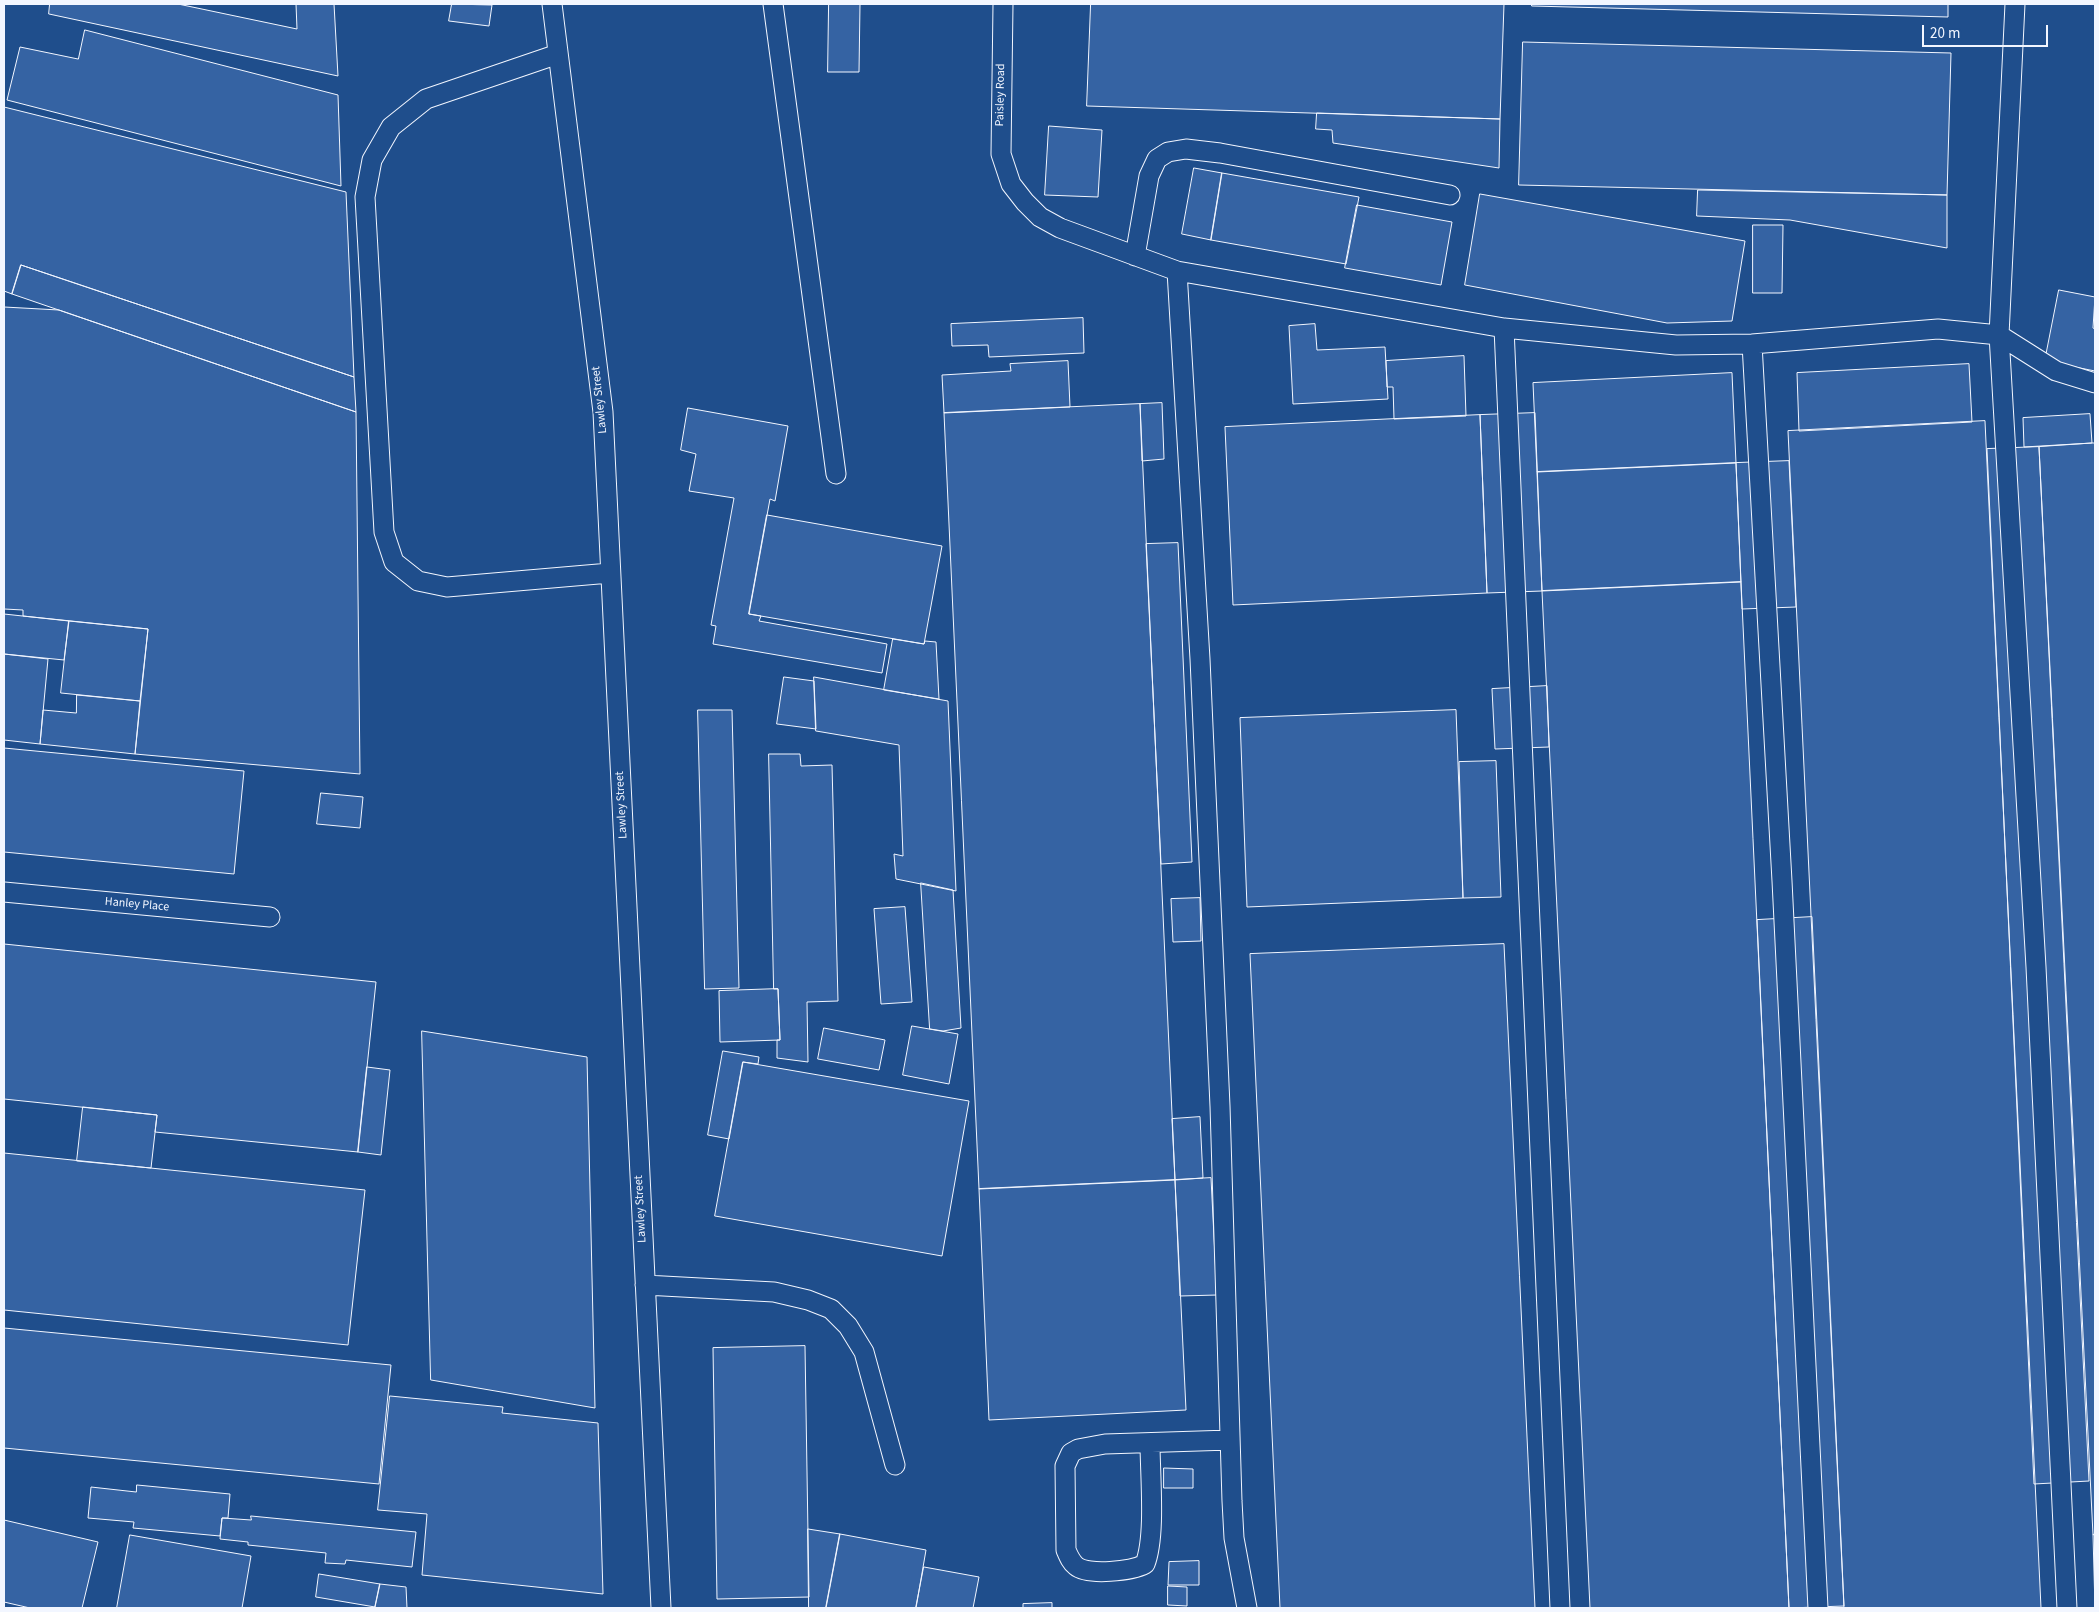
<!DOCTYPE html>
<html>
<head>
<meta charset="utf-8">
<style>
  body { margin:0 }
  #map { position:relative; width:2099px; height:1612px; overflow:hidden; background:#1f4e8c; font-family:"Source Sans 3",sans-serif }
  canvas { display:block }
  .frame { position:absolute; inset:0; border:5px solid #f2f6ff; pointer-events:none }
  .scale { position:absolute; left:1922px; top:25px; width:126px; height:22px; box-sizing:border-box; border:2px solid #f2f6ff; border-top:0; padding-left:6px; font-size:15px; line-height:18px; white-space:nowrap; color:#f2f6ff; -webkit-text-stroke:4px #1f4e8c; paint-order:stroke }
</style>
</head>
<body>
<div id="map">
<canvas width="2099" height="1612"></canvas>
<div class="frame"></div>
<div class="scale">20 m</div>
</div>
<script>
const ctx = document.querySelector('canvas').getContext('2d');
ctx.lineJoin = 'round';
function fillPath(path, color) { ctx.fillStyle = color; ctx.fill(path, 'evenodd'); }
function stroke(path, color, width, dash) { ctx.strokeStyle = color; ctx.lineWidth = width; ctx.lineCap = dash ? 'butt' : 'round'; ctx.setLineDash(dash || []); ctx.stroke(path); }
function write(font, color, halo, rows, align = 'center') {
  ctx.font = font + ' "Source Sans 3",sans-serif'; ctx.lineWidth = 4; ctx.setLineDash([]); ctx.textBaseline = 'middle'; ctx.strokeStyle = halo; ctx.fillStyle = color; for (const [text, x, y, turn = 0] of rows) {
    ctx.save(); ctx.translate(x, y); ctx.rotate((+turn || 0) * Math.PI / 180); ctx.textAlign = isNaN(turn) ? turn : align; if (halo) ctx.strokeText(text, 0, 0); ctx.fillText(text, 0, 0); ctx.restore();
  }
}
const building = new Path2D(`
  M50,4H178L297,29L296,4H334L338,76L49,14Z
  M452,4L492,5L489,26L449,21Z
  M829,4H860L859,72H828Z
  M1091,4H1504L1500,119L1087,106Z
  M1532,4H1948V17L1532,6Z
  M85,30L338,95L341,186L7,100L20,47L78,59Z
  M1523,42L1951,53L1947,195L1519,185Z
  M4,107L346,192L354,377L21,265L12,294L4,291Z
  M1317,113L1500,119L1499,168L1333,143L1332,130L1316,129Z
  M1049,126L1102,130L1098,197L1045,195Z
  M1194,168L1222,173L1211,240L1182,234Z
  M1222,173L1359,197L1346,264L1211,240Z
  M1698,190L1947,195V248L1790,220L1697,216Z
  M1480,194L1745,241L1732,321L1667,323L1465,285Z
  M1357,205L1452,222L1441,285L1345,268Z
  M1753,225H1783L1782,293H1753Z
  M21,265L354,377L356,412L12,294Z
  M2059,290L2095,297L2093,328L2095,329V371L2045,361Z
  M4,307L59,310L356,412L360,774L135,754L148,629L23,616V610L4,609Z
  M1083,318L1084,353L989,357L988,345L952,346L951,324Z
  M1315,324L1317,350L1385,347L1388,399L1293,404L1289,326Z
  M1464,356L1466,416L1394,419L1393,387H1387L1386,361Z
  M1068,361L1070,407L944,413L942,375L1011,371L1010,364Z
  M1969,364L1972,422L1799,431L1797,373Z
  M1732,373L1736,463L1537,472L1533,383Z
  M1162,403L1164,459L1142,461L1140,404Z
  M1140,404L1175,1180L979,1189L944,413Z
  M688,408L788,426L775,501L770,499L749,614L761,616L759,621L887,644L882,673L713,644L716,626L711,625L734,498L689,491L696,454L681,450Z
  M1535,413L1542,591L1487,593L1480,415Z
  M2090,414L2092,443L2024,447L2023,418Z
  M1480,415L1487,593L1233,605L1225,427Z
  M1985,421L2041,1608H1844L1788,431Z
  M2092,443H2095V1534L2093,1535L2039,447Z
  M2039,447L2089,1481L2034,1484L1987,449Z
  M1789,461L1796,607L1742,609L1736,463Z
  M1736,463L1741,582L1542,591L1537,472Z
  M767,515L942,546L924,644L749,614Z
  M1178,543L1192,862L1161,864L1146,544Z
  M1741,582L1789,1608H1590L1542,591Z
  M4,614L69,621L64,660L4,654Z
  M69,621L148,629L140,701L61,693Z
  M893,639L924,644L925,641L936,642L939,699L884,690Z
  M4,654L48,659L40,744L4,740Z
  M784,677L814,681L816,729L777,724Z
  M814,677L948,701L956,891L896,879L894,854L903,856L899,745L816,731Z
  M1547,686L1549,747L1495,749L1492,689Z
  M77,695L140,701L135,754L40,744L43,710L76,713Z
  M698,710H732L739,988L705,989Z
  M1456,710L1463,898L1247,907L1240,718Z
  M4,748L244,771L234,874L4,852Z
  M769,754H800L801,766L832,765L838,1001L807,1002L808,1062L777,1058V1040H780L778,989H774Z
  M1496,761L1501,897L1463,898L1459,762Z
  M321,793L363,797L360,828L317,824Z
  M921,883L953,890L961,1028L943,1031L930,1029Z
  M1200,898L1201,941L1173,942L1171,899Z
  M905,907L912,1002L881,1004L874,909Z
  M1812,917L1844,1606L1789,1608L1757,920Z
  M4,944L376,982L358,1152L155,1132L157,1115L4,1099Z
  M1504,944L1535,1608H1280L1250,954Z
  M778,989L780,1040L720,1042L719,991Z
  M912,1026L958,1034L949,1084L903,1075Z
  M824,1028L885,1040L879,1070L818,1059Z
  M422,1031L587,1057L595,1408L431,1380Z
  M723,1051L759,1057L758,1064L743,1062L729,1139L708,1135Z
  M743,1062L969,1101L942,1256L715,1216Z
  M367,1067L390,1070L381,1155L358,1152Z
  M83,1107L157,1115L151,1168L77,1161Z
  M1200,1117L1203,1178L1175,1180L1172,1119Z
  M4,1153L365,1190L348,1345L4,1310Z
  M1211,1178L1217,1295L1180,1296L1175,1180Z
  M1175,1180L1186,1410L989,1420L979,1189Z
  M4,1328L391,1365L379,1484L4,1448Z
  M805,1346L809,1597L717,1599L713,1348Z
  M390,1396L503,1407L502,1413L598,1423L603,1594L422,1575L427,1514L378,1510Z
  M1164,1468L1193,1469V1488H1164Z
  M137,1485L230,1494L228,1518H222L220,1536L133,1528L134,1522L88,1518L91,1487L136,1492Z
  M251,1516L416,1532L412,1567L346,1560L345,1564L325,1563L326,1553L248,1545V1542L220,1539L222,1518L251,1520Z
  M4,1520L98,1542L82,1608H30L4,1602Z
  M808,1529L840,1534L826,1608H809Z
  M840,1534L926,1550L916,1608H826Z
  M2095,1534V1608L2093,1535Z
  M130,1535L251,1556L242,1608H117Z
  M1199,1561V1585H1168L1169,1562Z
  M924,1567L979,1577L973,1608H916Z
  M319,1574L380,1584L375,1607L316,1597Z
  M380,1584L406,1587L407,1608H375Z
  M1168,1586L1187,1587V1606L1168,1605Z
  M1052,1603V1608H1023V1604Z`);
const service = new Path2D(`
  M552,4L603,412L661,1608
  M773,4L836,474
  M1003,4L1001,154L1011,184L1025,202L1040,217L1060,228L1177,271L1504,328L1676,345L1752,344L1938,329L1999,335L2056,371L2095,383
  M2015,4L1999,335L2036,967L2067,1608
  M558,54L426,99L391,127L372,160L365,197L384,532L394,562L418,581L447,587L610,573
  M1135,256L1149,176L1157,159L1168,152L1186,149L1220,153L1450,195
  M1177,271L1200,659L1220,1106L1232,1501L1234,1538L1247,1608
  M1504,328L1560,1608
  M1752,344L1782,881L1818,1608
  M4,892L270,917
  M645,1285L774,1292L808,1300L831,1309L848,1326L864,1352L895,1465
  M1150,1443C1150,1475 1156,1536 1145,1564C1132,1571 1088,1576 1076,1566C1071,1562 1069,1557 1066,1550L1065,1466L1071,1453L1078,1449L1105,1444L1230,1440`);
const streetNames = [
  ["Paisley Road",1001,95,-89],
  ["Lawley Street",600,400,-96],
  ["Lawley Street",622,805,-93],
  ["Hanley Place",137,905,5],
  ["Lawley Street",641,1209,-93]
];
fillPath(building, '#3563a3');
stroke(building, '#f2f6ff', 1);
stroke(service, '#f2f6ff', 21);
stroke(service, '#1f4e8c', 19);
write('12px', '#f2f6ff', '#1f4e8c', streetNames);
</script>
</body>
</html>
